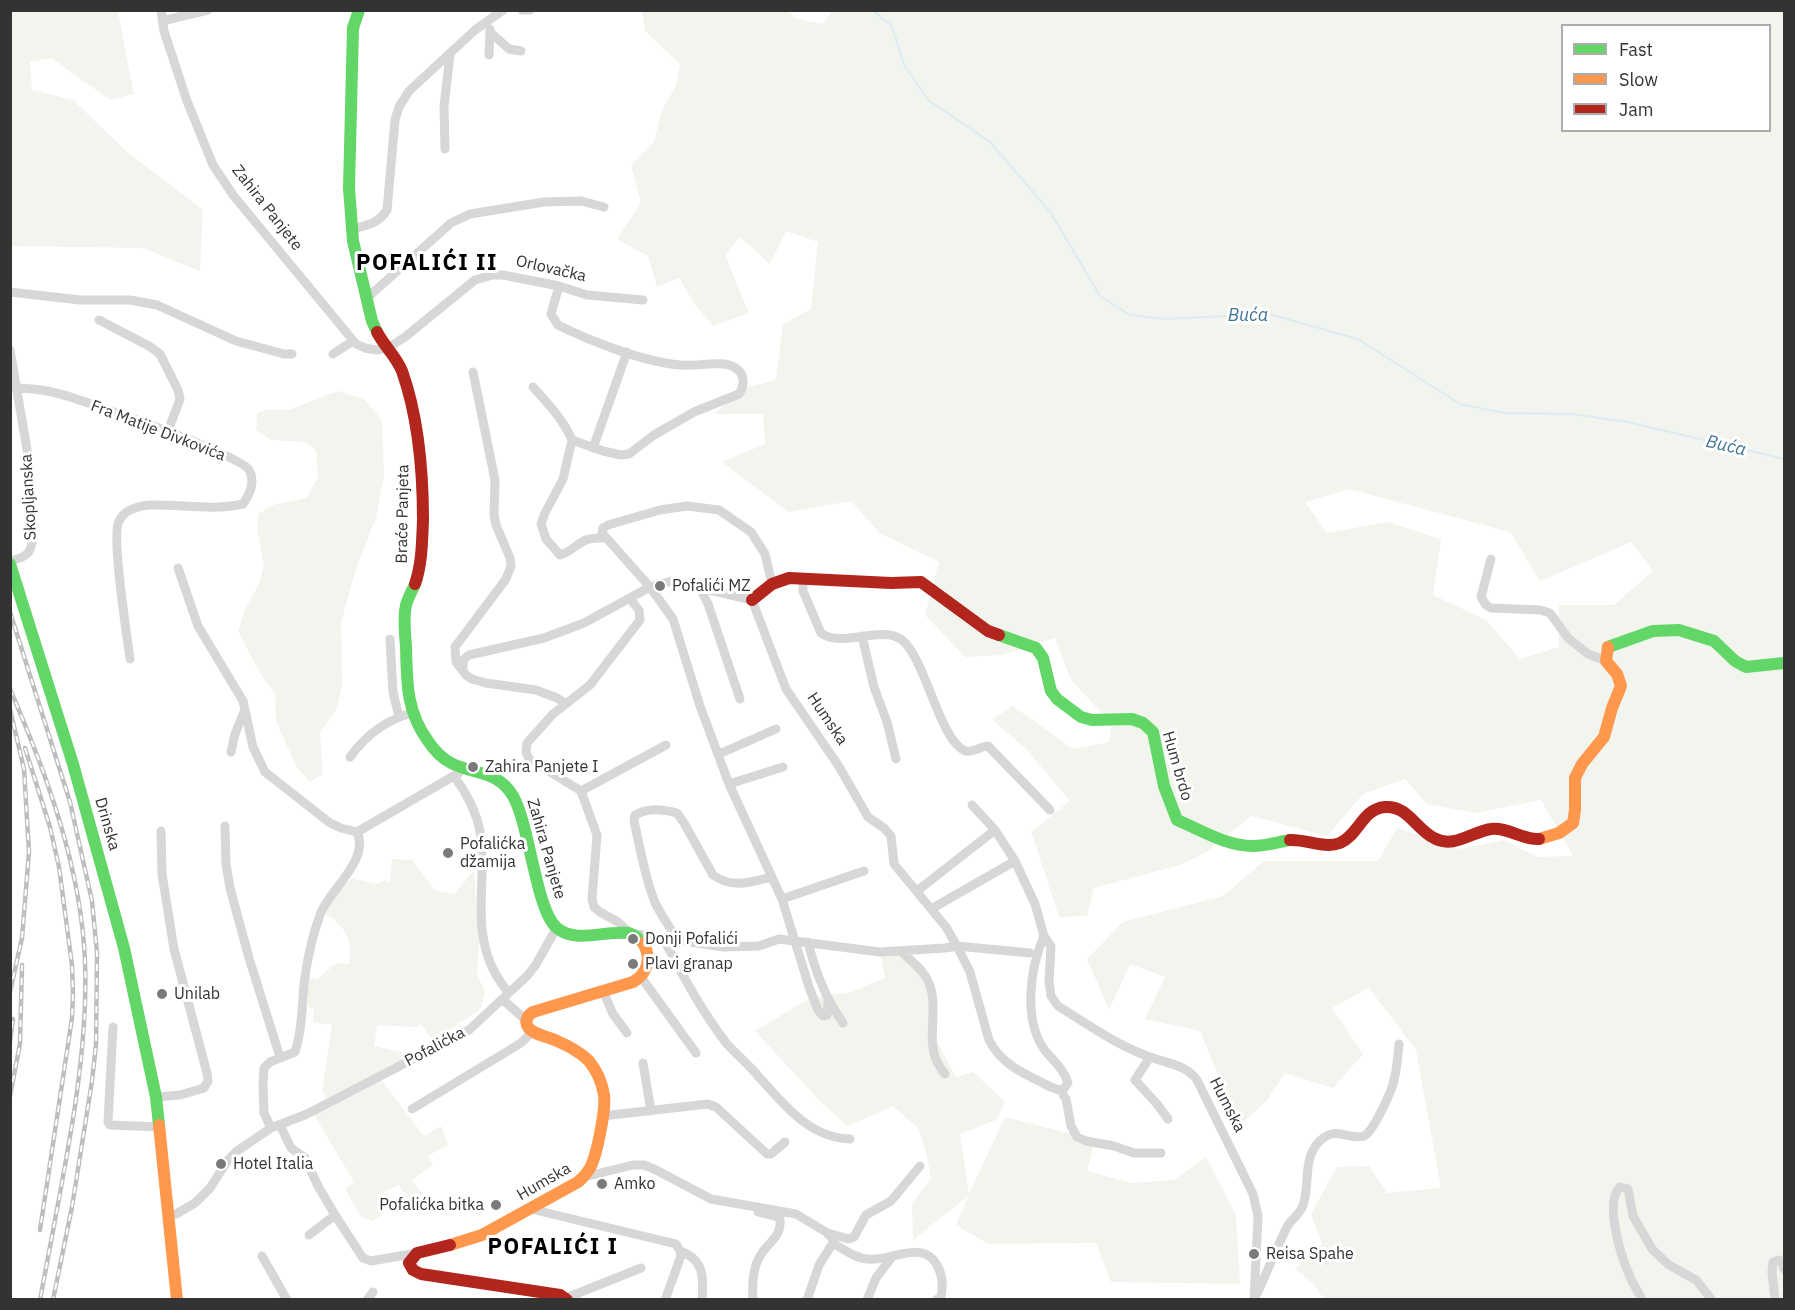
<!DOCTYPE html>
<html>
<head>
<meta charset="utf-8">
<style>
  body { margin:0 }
  #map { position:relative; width:1795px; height:1310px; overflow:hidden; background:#fff; font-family:"IBM Plex Sans",sans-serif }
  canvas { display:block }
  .frame { position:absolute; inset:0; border:12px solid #333; pointer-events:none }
  .legend { position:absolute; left:1561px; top:24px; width:210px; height:108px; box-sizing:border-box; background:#fff; border:2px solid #adadad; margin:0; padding:8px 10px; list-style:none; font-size:18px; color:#333 }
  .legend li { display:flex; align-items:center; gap:12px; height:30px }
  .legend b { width:30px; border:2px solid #adadad }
</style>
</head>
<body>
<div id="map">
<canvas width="1795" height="1310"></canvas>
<div class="frame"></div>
<ul class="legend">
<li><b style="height:8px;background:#63d668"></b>Fast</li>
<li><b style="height:8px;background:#ff974d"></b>Slow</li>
<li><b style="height:8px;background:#b3261e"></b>Jam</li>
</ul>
</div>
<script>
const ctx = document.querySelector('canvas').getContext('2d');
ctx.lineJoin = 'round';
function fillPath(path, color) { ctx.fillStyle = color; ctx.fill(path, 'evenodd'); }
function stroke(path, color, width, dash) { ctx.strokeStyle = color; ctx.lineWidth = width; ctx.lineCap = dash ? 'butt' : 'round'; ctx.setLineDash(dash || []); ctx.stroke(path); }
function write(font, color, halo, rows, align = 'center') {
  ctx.font = font + ' "IBM Plex Sans",sans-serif'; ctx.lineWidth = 6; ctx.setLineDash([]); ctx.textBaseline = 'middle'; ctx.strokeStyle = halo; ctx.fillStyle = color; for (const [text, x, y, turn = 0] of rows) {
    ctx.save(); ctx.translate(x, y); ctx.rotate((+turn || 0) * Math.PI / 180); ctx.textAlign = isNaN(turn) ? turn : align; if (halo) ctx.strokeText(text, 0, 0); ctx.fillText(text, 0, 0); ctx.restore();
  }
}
const green = new Path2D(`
  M11,10L119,11L118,12L134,94L110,100L52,58L30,62L32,90L73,100L127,152L203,210L200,271L143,248L11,246Z
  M833,10L1784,11V1299H1324L1313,1283L1295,1269L1322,1244L1311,1214L1337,1167L1369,1166L1387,1193L1441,1188L1416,1050L1369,988L1332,1008L1363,1054L1333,1088L1285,1073L1267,1100L1239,1126L1200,1031L1145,1019L1165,977L1130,964L1109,1010L1087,959L1123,922L1223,896L1264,861H1378L1397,828L1460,849L1504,840L1537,857L1573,856L1541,800L1476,813L1427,804L1405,779L1363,794L1327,836L1251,816L1205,853L1180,865L1094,888L1087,916L1059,917L1031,832L1070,801L1028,751L992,719L1013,706L1073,749L1109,742L1112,724L1071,680L1055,638L1001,655L965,657L925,615L939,562L880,533L851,501L789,512L722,462L765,444L763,414H715L741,389L776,380L783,324L811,309L818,242L786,231L770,264L740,237L725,255L749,313L713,326L694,303L679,278L657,287L648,256L617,239L641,203L631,165L654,142L662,110L676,86L680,64L645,31L642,11H788L797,19L822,24ZM1562,26H1770V130H1562ZM1349,489L1510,532L1540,581L1631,542L1653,571L1614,605H1559V647L1520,659L1486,620L1433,595L1441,539L1387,522L1327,533L1305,502Z
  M338,391L364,399L382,420L384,477L376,517L355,572L341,623L342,685L337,708L320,733L323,774L310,782L296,766L276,721L275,694L261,675L238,631L246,607L259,584L264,565L257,530L258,514L273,505L306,498L318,478L316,451L306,442L271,440L256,430L257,413L268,409L289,410Z
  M392,859L412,860L436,891L455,894L474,870L479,944L477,975L485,991L481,1008L433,1042L421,1024L417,1027L377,1025L374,1046L402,1052L409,1058L326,1099L322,1091L332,1025L313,1022L314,1008L308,1007V978L317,979L337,963L349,964C353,937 346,929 325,913L334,897L352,878L376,884L385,880L390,882Z
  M880,952H890L911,961L932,995V1033L956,1077L973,1072L1005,1102L996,1120L960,1134L969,1194L1005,1117L1095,1140L1087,1171L1131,1183L1174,1180L1206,1157L1236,1215L1240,1284L1111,1282L1096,1243L988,1244L956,1225L968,1196L913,1240L912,1203L931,1179L927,1156L918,1128L893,1106L847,1126L820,1101L755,1031L810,998L852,992L885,978Z
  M380,1078L424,1136L441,1126L448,1145L428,1156L433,1165L412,1180L426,1199L415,1212L399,1185L378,1195L386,1211L372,1221L361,1217L345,1189L354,1182L313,1113Z`);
const stream = new Path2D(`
  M872,10L892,26L904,65L928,100L990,142L1051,213L1100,296L1130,315L1165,319L1269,314L1358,339L1460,404L1504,413L1571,414L1628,422L1784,459`);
const street = new Path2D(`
  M161,10L164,31L187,101L213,165L233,195L356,344L365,348L377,350L388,348L405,337L475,280L493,275H503L559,286L587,295L643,300
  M522,10H530
  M162,21L208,10
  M490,32L509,49L521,51
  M489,55L490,29
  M445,149L444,107L450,54
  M352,229C367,225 378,224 387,210L395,120L399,107L409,91L475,30L503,10
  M10,292L80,300H130L157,305L236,341L284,354H292
  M367,298L451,223L470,214L544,202L581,201L604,207
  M99,320L149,346L160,354L178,390L180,399L168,431
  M10,350L30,467L33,537C31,554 27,557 10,561
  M333,354L353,341
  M473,372L495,480L494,515L496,525L510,558L511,566L506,579L455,647L456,662L466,675L472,679L486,683L536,690L557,698L565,703
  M533,387C548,404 563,419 572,440L603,451L621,455L629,454L654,435L694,412L739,394C745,385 745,373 734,367C721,360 695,367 680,365C644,362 590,341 558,325L551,314L559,286
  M10,388C24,388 39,389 52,392C77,397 241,455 249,470C256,482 250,494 243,504C212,511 181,504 150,505C138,506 125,509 119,521C111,534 127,636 130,659
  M572,440L563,479L545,513L541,524L546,539L560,555C571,552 576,544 586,540C592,537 599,538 606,538
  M593,448L627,352
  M1491,559L1481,597L1486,605L1491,608L1540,610L1550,613L1568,638L1588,654L1606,661
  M178,568L198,626L243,701L253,747L265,772L330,823L341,828L357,832
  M803,579V591L821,633C841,649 882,624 902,640C926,659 940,743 966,751C973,753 981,746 988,746L1050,810
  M772,584L765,554L751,532L719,510L687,506L660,510L608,525L603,528L602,533L650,587L673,619L700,706L729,784L782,899L809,987L818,1010L823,1016L827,1015L828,1000
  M699,586L708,604L740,699
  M630,599L639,610L640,620L590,685L553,714L527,743L526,752L529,759L581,791L597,835L592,899L594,907L600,912L618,922L630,933L723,947L759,946L779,939L880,952L945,948L957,946L1030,953
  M862,636L874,687L887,722L896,759
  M390,639L393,692L399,717
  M463,670V660L469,655L544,638L584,623L650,587L672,581L752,600L786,689L838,765L868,817L884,828L891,836L894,864L946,927L957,946L970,972L989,1040C1000,1062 1020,1072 1041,1082C1048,1086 1055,1090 1063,1090L1068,1083C1064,1069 1053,1061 1044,1049C1023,1019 1030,968 1044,936
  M231,752L235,734L244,712
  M719,754L776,729
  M350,757C366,735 385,720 412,713
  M454,776C466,792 476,811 480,831C488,879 470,927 495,973C499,980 503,986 508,992
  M729,784L783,767
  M581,791L666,745
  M972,805L995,830L1015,861L1035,904L1044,936L1051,946L1049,982L1051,996L1058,1006C1089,1025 1120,1048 1156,1059C1171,1064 1187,1066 1197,1080L1253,1194L1258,1216L1254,1300
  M225,826L226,864L230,888L249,958L280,1057
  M357,832L459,773
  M917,891L995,830
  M782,899L864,871
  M931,909L1015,861
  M663,938C682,974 702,1012 727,1044C737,1055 749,1065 759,1077C784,1105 810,1138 850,1139
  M677,941C671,927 660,915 654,900C644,874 640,847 634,821L635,815C648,807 663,809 677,813L684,823L713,875C732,889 751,882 772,877
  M808,942C815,971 826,999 843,1023
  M901,951C911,961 924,970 929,983C939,1008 926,1037 937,1062C939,1066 942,1070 945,1074
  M641,977L696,1053
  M603,991L613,1014L627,1033
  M502,999L526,1020
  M113,1027L108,1122L110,1125L160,1127
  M1150,1057L1135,1080L1157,1104L1168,1119
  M643,1063L651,1111
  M1060,1090L1066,1099L1071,1126L1077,1137L1086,1141L1114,1146L1134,1153H1161
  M156,1097L180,1095L204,1088L208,1081L207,1073L174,949L162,874L161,831
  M412,1109L521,1043L533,1031
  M602,1116L708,1104L716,1107L767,1154H771L785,1142
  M280,1125L291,1148L305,1158L318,1186L335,1215L363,1258L371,1261L417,1253
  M271,1128L264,1113L263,1084L264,1068L270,1062L295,1052C302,1030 302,1007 304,984C307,959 312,936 321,912C331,889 370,859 357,832
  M584,1177L633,1165H644L654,1169L711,1199L796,1214L826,1232L832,1238L833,1243C843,1249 855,1258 867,1259C889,1263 922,1238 937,1265C943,1276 943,1285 941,1297L936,1300
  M531,1209L676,1244L680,1251L681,1256L665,1300
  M169,1215L176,1214L195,1203L210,1188L228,1160L237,1151L271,1128L307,1114L469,1030L527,976L535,966L556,929
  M828,1233L848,1239L854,1237L866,1215L891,1201L920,1166
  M309,1235L335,1215
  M680,1251C704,1259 704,1278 702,1300
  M262,1256L287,1300
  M1257,1294C1267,1272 1276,1249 1287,1227C1291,1219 1300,1215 1303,1205C1310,1186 1303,1161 1317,1144C1334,1123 1349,1141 1364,1136C1373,1132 1392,1091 1394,1080C1397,1069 1398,1056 1399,1044
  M566,1298L641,1268
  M367,1300L373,1292
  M753,1300C752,1286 753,1268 760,1256C767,1243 782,1237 780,1219L778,1217L758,1212
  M807,1300L819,1265L833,1243
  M867,1300L876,1278L892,1257
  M1642,1300C1638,1291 1632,1283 1629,1274C1621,1256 1604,1202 1620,1187L1628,1189L1633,1216L1652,1249L1669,1265L1696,1280L1712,1300
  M1775,1300L1772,1272L1773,1262L1779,1260L1783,1264L1784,1269`);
const fast = new Path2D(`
  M359,10L353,28L349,188L353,241L372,321L377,332
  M10,564L73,764L124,948L156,1097L159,1125
  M415,584C412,591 408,598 406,605C403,618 405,633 406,646C407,682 406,711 428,741C434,750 441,758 451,763C474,775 498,770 513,796C530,826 536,911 557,928C576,944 606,930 628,933C634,934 639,939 643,943
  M999,635L1036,648L1043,658L1051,691L1057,699L1081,717L1092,720L1132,719L1143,723L1153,732L1164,786L1177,820C1201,830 1226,846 1253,846C1265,846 1278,842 1290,840
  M1608,647L1653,631L1679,630L1714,641L1735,661L1746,667L1784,663`);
const slow = new Path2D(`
  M1539,839L1559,833L1573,823L1575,810V778L1582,764L1604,737L1612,708L1621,686L1617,674L1606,661L1608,647
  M159,1125L177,1300
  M450,1245L482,1235L578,1182C583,1178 587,1173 590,1168C597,1155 606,1109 604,1095C602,1082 597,1071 589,1061C580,1052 569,1046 557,1041C550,1037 533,1035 528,1027C524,1021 528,1015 533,1012L633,982C648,973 652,958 643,943`);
const jam = new Path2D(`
  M377,332C384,346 396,356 402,371C419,419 423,470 423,520C422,542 422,564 415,584
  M752,600L772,584L789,578L891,583L921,582L988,631L999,635
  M1290,840C1306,839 1324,849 1340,843C1359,835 1362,809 1385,807C1407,805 1416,829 1434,838C1454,849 1471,832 1491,829C1508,827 1522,840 1539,839
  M450,1245L417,1253L409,1263L413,1270L421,1274L560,1295L567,1300`);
const rail = new Path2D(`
  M10,612L70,802L92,901L97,953L96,1045L92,1081L72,1207L53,1300
  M10,689C47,775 81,867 85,961C87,1010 82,1058 75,1106C65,1171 52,1235 40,1300
  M10,709L24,769L29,852L22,938L10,992
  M25,748L50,827L59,867L72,965L73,993L72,1018L40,1230
  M10,1042L13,1019
  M10,1096L20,1044L22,965`);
const markers = [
  [660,586,6,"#7a7a7a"],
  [473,767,6,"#7a7a7a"],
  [448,853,6,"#7a7a7a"],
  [633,939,6,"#7a7a7a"],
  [633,964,6,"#7a7a7a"],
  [162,994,6,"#7a7a7a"],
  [221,1164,6,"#7a7a7a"],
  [602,1184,6,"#7a7a7a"],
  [496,1205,6,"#7a7a7a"],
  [1254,1254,6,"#7a7a7a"]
];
const streetNames = [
  ["Zahira Panjete",267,208,52],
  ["Orlovačka",551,269,13],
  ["Fra Matije Divkovića",158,431,21],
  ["Skopljanska",29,497,-93],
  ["Braće Panjeta",403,514,-89],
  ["Humska",827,719,56],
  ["Hum brdo",1177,766,74],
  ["Drinska",107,824,74],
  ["Zahira Panjete",546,849,74],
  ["Pofalićka",435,1047,-28],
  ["Humska",1227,1105,63],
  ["Humska",544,1182,-30]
];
const poiNames = [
  ["Pofalići MZ",672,586],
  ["Zahira Panjete I",485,767],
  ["Pofalićka",460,844],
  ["džamija",460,862],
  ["Donji Pofalići",645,939],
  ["Plavi granap",645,964],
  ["Unilab",174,994],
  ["Hotel Italia",233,1164],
  ["Amko",614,1184],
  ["Pofalićka bitka",484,1205,"right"],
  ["Reisa Spahe",1266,1254]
];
const waterNames = [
  ["Buća",1248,316],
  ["Buća",1726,446,13]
];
const districtNames = [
  ["POFALIĆI II",427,264],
  ["POFALIĆI I",553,1248]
];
fillPath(green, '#f1f5ed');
stroke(stream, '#ddebf3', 2);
stroke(street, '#d7d7d7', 9);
stroke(fast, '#63d668', 12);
stroke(slow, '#ff974d', 12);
stroke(jam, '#b3261e', 12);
stroke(rail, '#bebebe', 4.5);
stroke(rail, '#fff', 2, [7]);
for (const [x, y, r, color] of markers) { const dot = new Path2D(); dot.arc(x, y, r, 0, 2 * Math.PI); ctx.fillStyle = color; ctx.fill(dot); stroke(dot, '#fff', 2); }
write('16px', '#333', '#fff', streetNames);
write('16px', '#333', '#fff', poiNames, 'left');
write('italic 18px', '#3f7597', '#fff', waterNames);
ctx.letterSpacing = '1.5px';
write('bold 22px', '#000', '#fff', districtNames);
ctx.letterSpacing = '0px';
</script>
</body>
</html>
